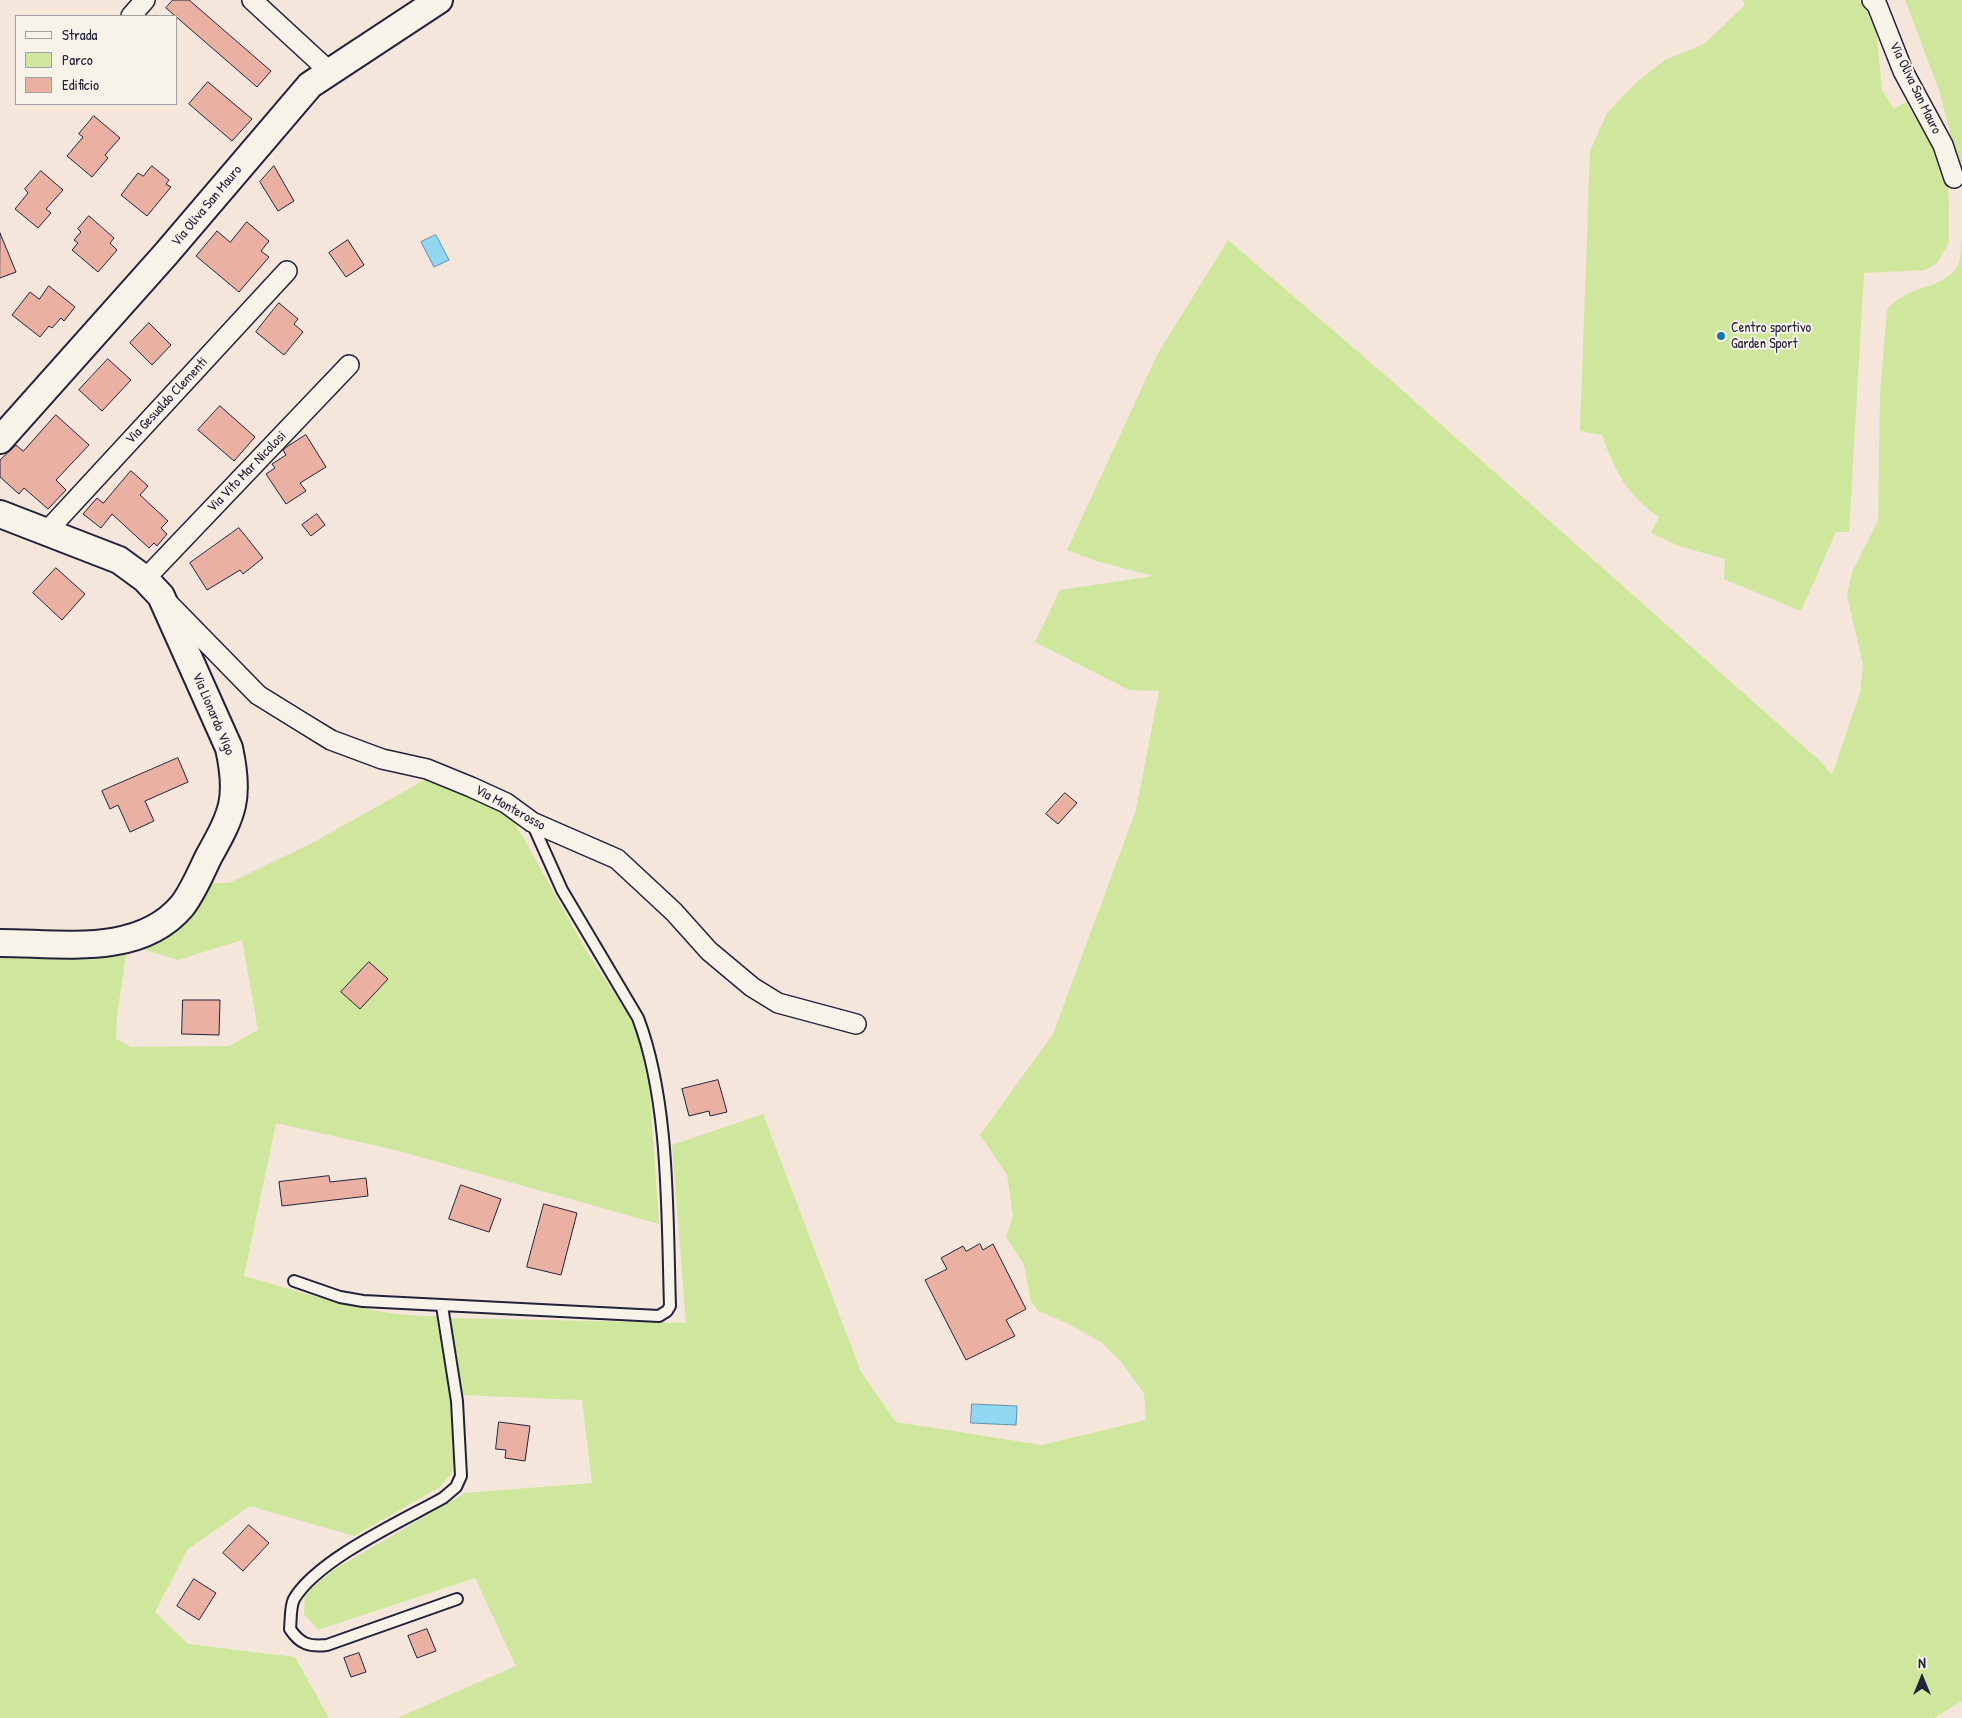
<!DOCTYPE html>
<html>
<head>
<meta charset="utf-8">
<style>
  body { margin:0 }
  #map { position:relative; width:1962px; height:1718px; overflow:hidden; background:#f4e6da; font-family:"Patrick Hand",sans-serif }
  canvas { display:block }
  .legend { position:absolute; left:15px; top:15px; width:162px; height:90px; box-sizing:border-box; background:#f7f3e8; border:1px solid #a29fa3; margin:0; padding:6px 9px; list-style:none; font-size:15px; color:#22223b }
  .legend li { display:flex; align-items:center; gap:10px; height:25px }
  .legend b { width:25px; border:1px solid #a29fa3 }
  .north { position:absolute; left:1897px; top:1653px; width:50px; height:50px; -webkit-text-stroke:4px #f7f3e8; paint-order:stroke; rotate:0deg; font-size:14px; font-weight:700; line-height:20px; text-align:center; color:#22223b }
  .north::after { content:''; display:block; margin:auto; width:18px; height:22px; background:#22223b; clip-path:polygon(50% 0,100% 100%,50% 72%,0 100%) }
</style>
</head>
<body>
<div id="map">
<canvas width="1962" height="1718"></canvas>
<ul class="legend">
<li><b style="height:6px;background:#f7f3e8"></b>Strada</li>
<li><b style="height:14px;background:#cee79d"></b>Parco</li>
<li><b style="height:14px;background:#eab1a3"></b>Edificio</li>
</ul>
<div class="north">N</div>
</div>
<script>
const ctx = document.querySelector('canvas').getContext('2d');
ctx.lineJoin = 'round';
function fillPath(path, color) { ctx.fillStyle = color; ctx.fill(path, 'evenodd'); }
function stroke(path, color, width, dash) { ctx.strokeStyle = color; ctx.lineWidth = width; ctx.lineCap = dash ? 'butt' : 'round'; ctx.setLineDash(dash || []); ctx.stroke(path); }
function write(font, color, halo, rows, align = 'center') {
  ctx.font = font + ' "Patrick Hand",sans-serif'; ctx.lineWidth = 4; ctx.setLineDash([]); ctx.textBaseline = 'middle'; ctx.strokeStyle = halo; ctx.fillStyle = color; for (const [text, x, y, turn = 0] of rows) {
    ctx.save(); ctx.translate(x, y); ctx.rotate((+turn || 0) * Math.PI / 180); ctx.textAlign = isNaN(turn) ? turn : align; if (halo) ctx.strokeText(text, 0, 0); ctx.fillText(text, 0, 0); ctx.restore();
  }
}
const green = new Path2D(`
  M1742,0H1859L1876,27L1882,90L1894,109L1906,102L1935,149L1947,180L1949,201V242L1937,263L1925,270L1864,273L1849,532H1836L1801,611L1724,579L1725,559L1679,546L1651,533L1659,517C1627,495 1615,472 1602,435L1580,431L1590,151L1607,113L1637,82L1665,60L1704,44L1745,5Z
  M1905,0H1962V178L1939,90Z
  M1962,238V1701L1934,1718H397L516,1666L475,1578L318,1630L304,1614L305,1593L335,1569L465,1493L592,1483L582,1400L459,1395L450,1318L686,1323L672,1145L763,1114L861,1372L896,1422L1042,1445L1146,1420L1144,1393L1121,1362L1101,1342L1067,1323L1038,1311L1031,1302L1024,1265L1006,1237L1013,1216L1007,1175L980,1135L1053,1034L1136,810L1159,691L1129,690L1035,642L1060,590L1154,576L1096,561L1067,550L1157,355L1228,240L1385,375L1820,761L1832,775L1860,693L1863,665L1847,595L1852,572L1878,521L1880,393L1887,310C1905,284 1945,291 1958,265C1961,258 1961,246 1962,238Z
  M430,777L502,811L515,823L587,952L624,1008L641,1041L649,1081L659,1224L399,1151L276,1123L244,1276C306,1293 371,1317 436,1316L452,1405L456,1453L452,1473L440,1487L354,1536L250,1506L188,1549L155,1612L188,1644L295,1657L329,1718H0V953H126L117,1016L116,1039L131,1047L229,1046L258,1030L242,940L178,960L142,949L170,936L193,912L210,883H229L314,842Z`);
const water = new Path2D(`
  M436,235L449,260L434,267L421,242Z
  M972,1404L1017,1406L1016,1425L971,1423Z`);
const building = new Path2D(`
  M173,0H189L271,71L257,87L166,8Z
  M208,82L252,119L232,141L189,104Z
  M94,116L120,138L105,155L108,158L92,177L67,156L83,137L79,134Z
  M152,166L169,180L166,184L171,187L147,216L121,195L138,173L143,176Z
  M274,166L294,201L278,211L260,182Z
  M41,171L63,190L46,209L51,213L38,228L15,209L28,193L25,189Z
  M89,216L114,238L110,243L117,250L98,272L72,250L78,243L74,240L81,232L78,229Z
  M247,222L269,241L261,251L269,257L239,292L196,256L217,231L230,242Z
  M0,233L16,272L0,278Z
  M348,240L364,265L346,277L329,253Z
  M49,286L75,307L64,321L61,318L52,328L49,326L40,337L12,315L30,292L39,299Z
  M279,303L298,319L294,324L303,332L284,355L256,332Z
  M149,323L171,345L152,365L130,343Z
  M108,359L131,380L102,411L79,390Z
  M220,406L255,437L234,461L198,430Z
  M56,415L89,445L56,480L66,490L48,509L24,488L19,494L0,477V460L16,445L23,451Z
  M306,435L326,467L300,483L306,491L286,504L266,474L275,468L272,464L286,455L283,450L288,446Z
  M131,471L148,486L140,495L168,521L161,528L167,534L157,546L154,543L149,548L112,514L101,528L83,514L97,498L103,503Z
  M317,514L325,525L311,536L302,525Z
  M239,528L263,558L243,574L240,570L207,590L190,563Z
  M56,568L85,594L62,620L33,593Z
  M178,758L188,782L145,801L154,821L130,832L118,805L110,809L102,791Z
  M1065,793L1077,803L1058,824L1046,814Z
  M369,962L388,979L360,1009L341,992Z
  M183,1000H220L219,1035L182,1034Z
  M718,1080L727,1112L710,1116L709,1111L689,1116L682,1089Z
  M329,1176L330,1182L366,1178L368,1196L282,1206L279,1182Z
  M461,1185L501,1199L489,1232L449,1219Z
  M544,1204L577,1213L561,1275L527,1267Z
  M980,1244L983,1250L993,1244L1026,1309L1006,1320L1015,1336L966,1360L925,1280L947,1269L941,1258L963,1246L966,1251Z
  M499,1422L530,1426L525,1461L505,1458L506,1450L496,1449Z
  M249,1525L269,1543L243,1571L223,1553Z
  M194,1579L216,1593L199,1620L177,1606Z
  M427,1629L436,1651L417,1658L408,1636Z
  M359,1653L366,1672L351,1677L344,1658Z`);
const lane = new Path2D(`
  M294,1281L340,1297L363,1301L659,1316L667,1311L670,1306C667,1216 670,1102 638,1018L562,890L532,823
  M442,1306L457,1401L461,1476L456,1487L443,1498C402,1521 318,1559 294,1599C290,1607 291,1620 290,1629C300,1644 309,1647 327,1645L457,1599`);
const street = new Path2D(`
  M252,0L329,71
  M1872,0L1877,5L1903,71L1943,145L1954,178
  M131,16L145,0
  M47,531L287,271
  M145,579L349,365
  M169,604L258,695L300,721L331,740L382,759L427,769L471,787L506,803L532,822L617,859L674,912L709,951L752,987L778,1003L856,1024`);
const secondary = new Path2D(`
  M0,440L165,255L310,85L439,0
  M0,514L119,560L145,579L161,596L229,748C240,798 233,813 209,856C201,872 193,892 182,906C139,957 61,943 0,943`);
const markers = [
  [1721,336,5,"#1f6fb2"]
];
const streetNames = [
  ["Via Oliva San Mauro",1915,88,64],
  ["Via Oliva San Mauro",207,206,-50],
  ["Via Gesualdo Clementi",167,401,-47],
  ["Via Vito Mar Nicolosi",247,472,-46],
  ["Via Lionardo Vigo",213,714,67],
  ["Via Monterosso",510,808,29]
];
const poiNames = [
  ["Centro sportivo",1731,328],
  ["Garden Sport",1731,344]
];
fillPath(green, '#cee79d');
fillPath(water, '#90d7f2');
stroke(water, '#648fa9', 1);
fillPath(building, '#eab1a3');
stroke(building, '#22223b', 1);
stroke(lane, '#22223b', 14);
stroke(street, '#22223b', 22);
stroke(secondary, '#22223b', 30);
stroke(lane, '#f7f3e8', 10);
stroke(street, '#f7f3e8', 19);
stroke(secondary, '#f7f3e8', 26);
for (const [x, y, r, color] of markers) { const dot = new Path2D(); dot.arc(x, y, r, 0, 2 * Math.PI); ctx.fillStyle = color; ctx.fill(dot); stroke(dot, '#f7f3e8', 2); }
write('14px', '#22223b', '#f7f3e8', streetNames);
write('14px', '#22223b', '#f7f3e8', poiNames, 'left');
</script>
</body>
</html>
